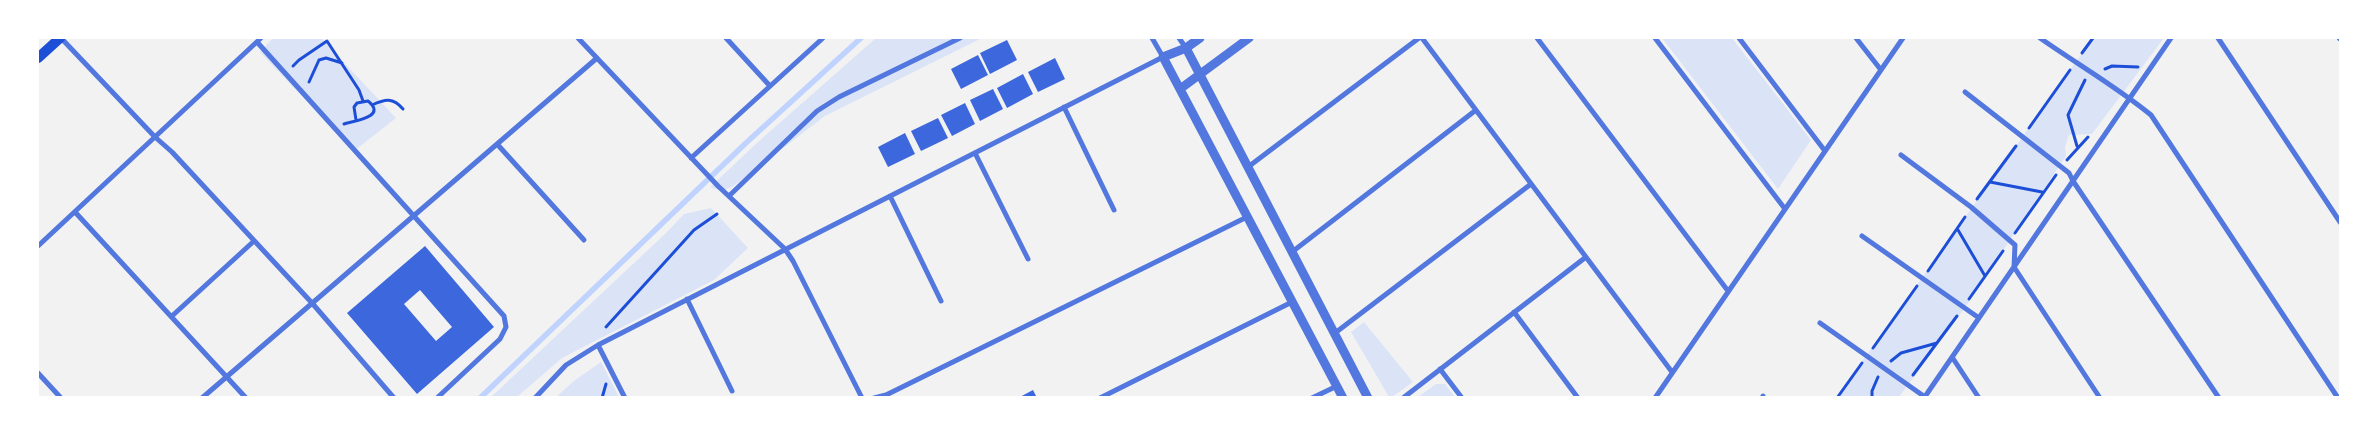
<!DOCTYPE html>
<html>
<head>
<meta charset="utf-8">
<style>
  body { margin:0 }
  #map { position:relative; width:2378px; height:435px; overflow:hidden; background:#f2f2f2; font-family:"IBM Plex Sans",sans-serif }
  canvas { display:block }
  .frame { position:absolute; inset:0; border:39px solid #fff; pointer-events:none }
</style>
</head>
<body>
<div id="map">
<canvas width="2378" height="435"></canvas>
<div class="frame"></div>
</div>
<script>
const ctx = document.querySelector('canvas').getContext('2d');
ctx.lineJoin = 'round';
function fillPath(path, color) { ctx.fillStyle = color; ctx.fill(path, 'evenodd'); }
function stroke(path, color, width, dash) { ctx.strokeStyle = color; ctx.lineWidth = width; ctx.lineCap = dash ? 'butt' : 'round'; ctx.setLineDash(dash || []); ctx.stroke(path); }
const green = new Path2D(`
  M273,38H321L396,118L354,151L260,52Z
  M876,38H982L825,116L732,187L721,191L710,187L758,142Z
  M1662,38H1732L1811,140L1778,189Z
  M2093,38H2164L2092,134L2069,135L2065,147L2066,156L1964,309L1899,397L1836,398Z
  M711,208L748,248L714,280L562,358L517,397L490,398L666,233L684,214Z
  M1364,322L1413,382L1392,397H1389L1351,332Z
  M601,362L619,397L555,398L575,380Z
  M1436,384H1445L1455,397H1418Z`);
const stream = new Path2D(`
  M480,398L747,142L861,38`);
const building = new Path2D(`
  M1007,40L1017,60L990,74L980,53Z
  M978,55L988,75L961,89L951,69Z
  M1055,58L1065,79L1038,92L1028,72Z
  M1023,74L1033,94L1007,108L997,88Z
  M993,89L1003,109L980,121L970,100Z
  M965,103L975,124L952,136L941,115Z
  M938,118L948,138L921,151L911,131Z
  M905,133L915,154L888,167L878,147Z
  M425,246L494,327L417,394L347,313ZM420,290L452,327L436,341L404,304Z
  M1033,390L1037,398H1018Z`);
const path = new Path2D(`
  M2082,53L2093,38
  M293,66L299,60L327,41L359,90L363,101
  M2105,69L2112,66L2138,67
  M309,82L319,60L326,58L342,63
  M372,105C385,99 393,97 403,109
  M344,124C353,121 388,117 368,101L357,103L354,107L356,120
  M2029,128L2070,70
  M2077,146L2068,115L2085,80
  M2067,160L2088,137
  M1990,182L2042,192
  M1977,199L2016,146
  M1958,230L1985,276
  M2015,233L2056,175
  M1928,271L1965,217
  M1969,299L2003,251
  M606,327L694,230L717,214
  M1873,348L1917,286
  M1891,361L1901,353L1937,343
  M1913,375L1957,316
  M602,398L606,384
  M1837,398L1862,363
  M1872,398V391L1878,377`);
const minor = new Path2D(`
  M61,38L155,137L172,152L312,303L394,398
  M578,38L718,186L785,249L793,261L862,398
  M726,38L770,86
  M1179,38L1186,48
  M1422,38L1672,372
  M1537,38L1728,291
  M1655,38L1785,209
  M1739,38L1825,151
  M1856,38L1881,70
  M2040,38C2077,64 2117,87 2151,115L2338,398
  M2218,38L2340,222
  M2339,38L2340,39
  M257,42L504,316L506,327L500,339L437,398
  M1965,92L2069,173L2073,181L2219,398
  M1064,107L1114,210
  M497,144L584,240
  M975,153L1028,259
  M1901,155L1971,207L2015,245L2014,267L2100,398
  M691,158L823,38
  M1248,167L1419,38
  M729,196L817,111L839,97L960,38
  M890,196L941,301
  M75,212L246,398
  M1862,236L1979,318
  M38,246L261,38
  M1292,252L1476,110
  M687,299L732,391
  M1514,312L1578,398
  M172,316L254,241
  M1820,323L1925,397
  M1335,333L1531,184
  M598,345L625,398
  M1952,357L1979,398
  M1440,369L1462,398
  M38,373L61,398
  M1763,396L1764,398
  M202,398L597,58
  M535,398L566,365L598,345L1163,57L1152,38
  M874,398L886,395L1247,217
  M1100,398L1292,302
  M1312,398L1337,386
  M1403,398L1586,257
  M1655,398L1903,38
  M1924,398L2171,38`);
const tertiary = new Path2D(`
  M1200,38L1186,48L1163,57L1343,398
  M1186,48L1368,398
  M1180,89L1249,38`);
const secondary = new Path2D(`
  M38,58L60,38`);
fillPath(green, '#dbe4f7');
stroke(stream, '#bfd3fe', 5.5);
fillPath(building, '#3d67dc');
stroke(path, '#1d4ed8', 3);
stroke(minor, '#5277de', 5);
stroke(tertiary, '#5277de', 9);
stroke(secondary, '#1d4ed8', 10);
</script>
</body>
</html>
